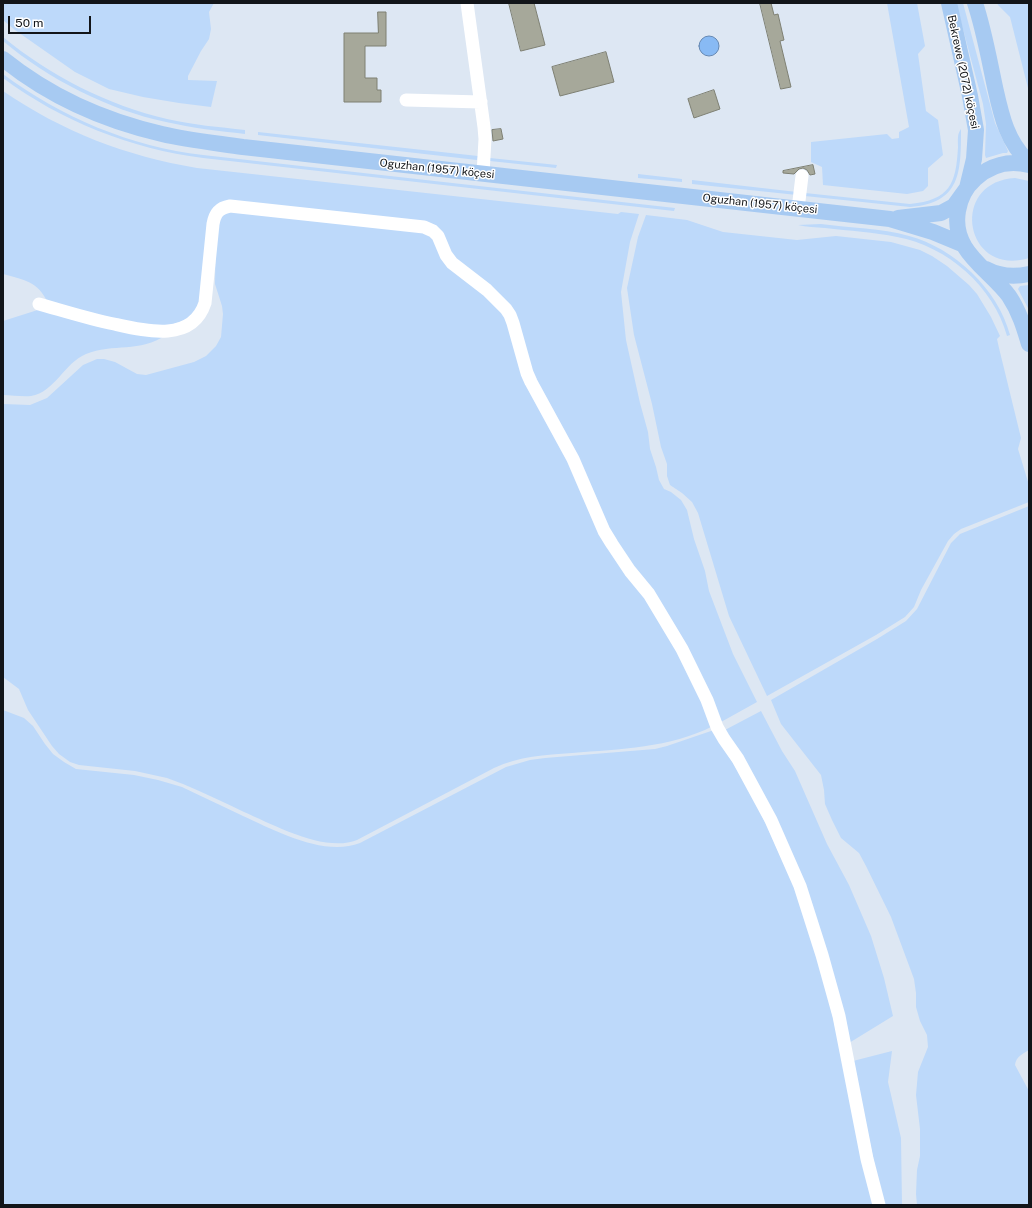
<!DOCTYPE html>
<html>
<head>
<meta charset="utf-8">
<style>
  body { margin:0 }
  #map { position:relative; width:1032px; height:1208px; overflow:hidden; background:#dde7f3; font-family:"Public Sans",sans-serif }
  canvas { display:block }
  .frame { position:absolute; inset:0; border:4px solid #121519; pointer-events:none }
  .scale { position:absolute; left:8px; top:16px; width:83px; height:18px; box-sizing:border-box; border:2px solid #121519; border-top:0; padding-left:5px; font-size:12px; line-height:14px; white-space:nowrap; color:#121519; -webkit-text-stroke:3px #fff; paint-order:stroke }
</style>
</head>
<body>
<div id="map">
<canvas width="1032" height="1208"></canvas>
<div class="frame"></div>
<div class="scale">50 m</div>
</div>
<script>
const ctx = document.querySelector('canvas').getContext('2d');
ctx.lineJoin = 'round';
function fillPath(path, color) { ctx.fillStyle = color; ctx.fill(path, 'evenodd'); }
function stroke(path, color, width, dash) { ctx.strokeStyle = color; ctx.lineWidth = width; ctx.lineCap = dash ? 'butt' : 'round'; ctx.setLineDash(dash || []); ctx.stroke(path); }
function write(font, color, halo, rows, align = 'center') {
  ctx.font = font + ' "Public Sans",sans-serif'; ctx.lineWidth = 3; ctx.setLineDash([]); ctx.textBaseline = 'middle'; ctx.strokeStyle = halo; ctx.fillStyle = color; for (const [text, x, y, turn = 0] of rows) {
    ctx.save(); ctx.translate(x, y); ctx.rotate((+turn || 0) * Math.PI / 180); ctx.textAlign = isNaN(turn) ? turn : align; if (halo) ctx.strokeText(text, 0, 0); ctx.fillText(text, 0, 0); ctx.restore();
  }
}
const green = new Path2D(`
  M3,3H214L209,12L211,29L209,39L201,51L188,76V80L217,81L211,107L179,103L143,97L109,89L75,72L15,30L3,20Z
  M887,3H917L925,46L918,54L926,111L938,120L943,155L928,168V186L923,191L907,194L823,185L822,167L811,162V142L887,134L892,139L899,138V132L909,127Z
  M956,3H963L995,123L1008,151L1007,153H1003L986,158L985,155L986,124L983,104Z
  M997,3H1029V92L1010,17L998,5Z
  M3,37C49,75 109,106 167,119C193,125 219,127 245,130V134C219,131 192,128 166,122C109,110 48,79 3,41Z
  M3,74C61,117 131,147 203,155L675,208L674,211L203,158C131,149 61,121 3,78Z
  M3,91C63,132 126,156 197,168L618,214L621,212L639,214L630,242L621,292L626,340L640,403L648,432L650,449L656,467L659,480L664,489L671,492L681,500L687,510L694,539L705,571L709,591L733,654L757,702L721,722L622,553L539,390L514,315L454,259L440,234L221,204L200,302L190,319L157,329L48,303C38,281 24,280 3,274Z
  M961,129C961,172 961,203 910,207L805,196V193L910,204C950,200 956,184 958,147C958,140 957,134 961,129Z
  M258,132L478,156L477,160L258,135Z
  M490,158L557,165L556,168L490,161Z
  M638,174L682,179V182L638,178Z
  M1015,178L1029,181V258C965,278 948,182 1015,178Z
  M692,180L797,192V195L692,184Z
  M223,210L426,231L504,312L523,371L637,586L678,649L713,726C670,748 620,749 572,753C545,755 519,756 494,768L357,840C325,853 274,825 244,812C224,802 204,793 183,784L167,778L135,771L79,765L70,762L59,754L52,746L28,710L19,689L3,677V404L30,405L47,398L83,365L97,359H104L115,362L137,374L146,375L194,362L206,356L216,346L221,337L223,314L222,306L215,284L216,224Z
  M646,215L687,220L723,232L797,240L836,236L891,242L920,250L932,256L947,266L969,285L977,294L991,317L1000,336L997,339L999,348L1021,438L1018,449L1029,485V502L961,529L954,534L948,541L921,590L914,607L905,617L876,635L767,696L729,616L698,513L692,502L682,493L670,485L667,476V464L661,447L652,404L634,335L627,288L638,237Z
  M821,224C850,228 881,228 909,236C954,248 998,289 1010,335L1007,336C994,287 947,246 897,237C874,232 849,231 825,228C816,227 806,227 798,225Z
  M1029,285V310L1018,289L1020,286Z
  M44,308L166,335C140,353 113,343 86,354C64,363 55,392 31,396C22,397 12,395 3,395V321Z
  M1029,506V1050C1022,1054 1016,1057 1015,1065L1029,1091V1205H917L916,1194L917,1170L920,1156V1129L916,1095L918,1072L928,1047L927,1035L920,1021L916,1007V993L914,979L891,917L866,866L859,853L841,838L832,820L825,804L824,790L821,775L781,724L771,700L877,639L906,621L917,609L951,543L960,534Z
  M3,710L24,718L33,726L45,744L53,754L64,762L76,769L134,775L158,780L182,787C202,797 223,806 243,816C276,831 324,857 360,843L506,767L530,760L545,758L655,749L667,746L711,731H714L766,819L792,878L822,969L875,1205H3Z
  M761,711L782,751L795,771L827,844L849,885L871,936L884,978L893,1016L849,1043L825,953L723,731Z
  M892,1051L888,1082L901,1138L902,1205H883L853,1061Z`);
const water = new Path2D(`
  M699 46a10 10 0 1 1 20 0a10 10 0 1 1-20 0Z`);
const building = new Path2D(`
  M509,3H534L545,45L521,51Z
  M760,3H771L774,15L778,14L784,40L780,41L791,87L781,89Z
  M378,12H386V46H365V78H377V90H381V102H344V33H378Z
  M606,52L614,82L560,96L552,67Z
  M714,90L720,109L694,118L688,99Z
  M501,129L503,139L493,141L492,130Z
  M813,165L815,174L810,175L807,170L803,168L799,169L794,174L783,173V171Z`);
const minor = new Path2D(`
  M467,3L484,127L485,139L483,174
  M406,100L481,102
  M798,209L802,176
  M39,304C64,311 89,319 114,324C145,331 192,343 205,303L213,224C215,213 219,208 230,206L424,227L433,231L438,236L446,255L452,263L487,290L506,309L510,315L513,323L527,373L531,382L573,459L604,531L612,544L630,571L649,594L682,649L707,700L717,727L724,739L738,759L771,820L800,886L822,955L839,1016L867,1159L879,1205`);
const major = new Path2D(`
  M975,3C984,30 989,59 995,87C1001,114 1007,143 1029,162
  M3,59C49,96 105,121 162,134C187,140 216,143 243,147L890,219L933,232L962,244
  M1029,165C1009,160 990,165 975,179C966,187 960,199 958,211C951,251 988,268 1009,296C1019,311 1024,327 1029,344
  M898,218L941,213L954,206L967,188L974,159L976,130L970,96L949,3
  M986,269C999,276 1015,277 1029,274`);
const streetNames = [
  ["Bekrewe (2072) köçesi",963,72,78],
  ["Oguzhan (1957) köçesi",437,169,6],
  ["Oguzhan (1957) köçesi",760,204,6]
];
fillPath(green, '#bdd9fa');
fillPath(water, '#88baf4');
stroke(water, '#6588b2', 1);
fillPath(building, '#a6a89a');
stroke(building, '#7e8073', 1);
stroke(minor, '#fff', 13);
stroke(major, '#a7caf2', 16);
write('11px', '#121519', '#fff', streetNames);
</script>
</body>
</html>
